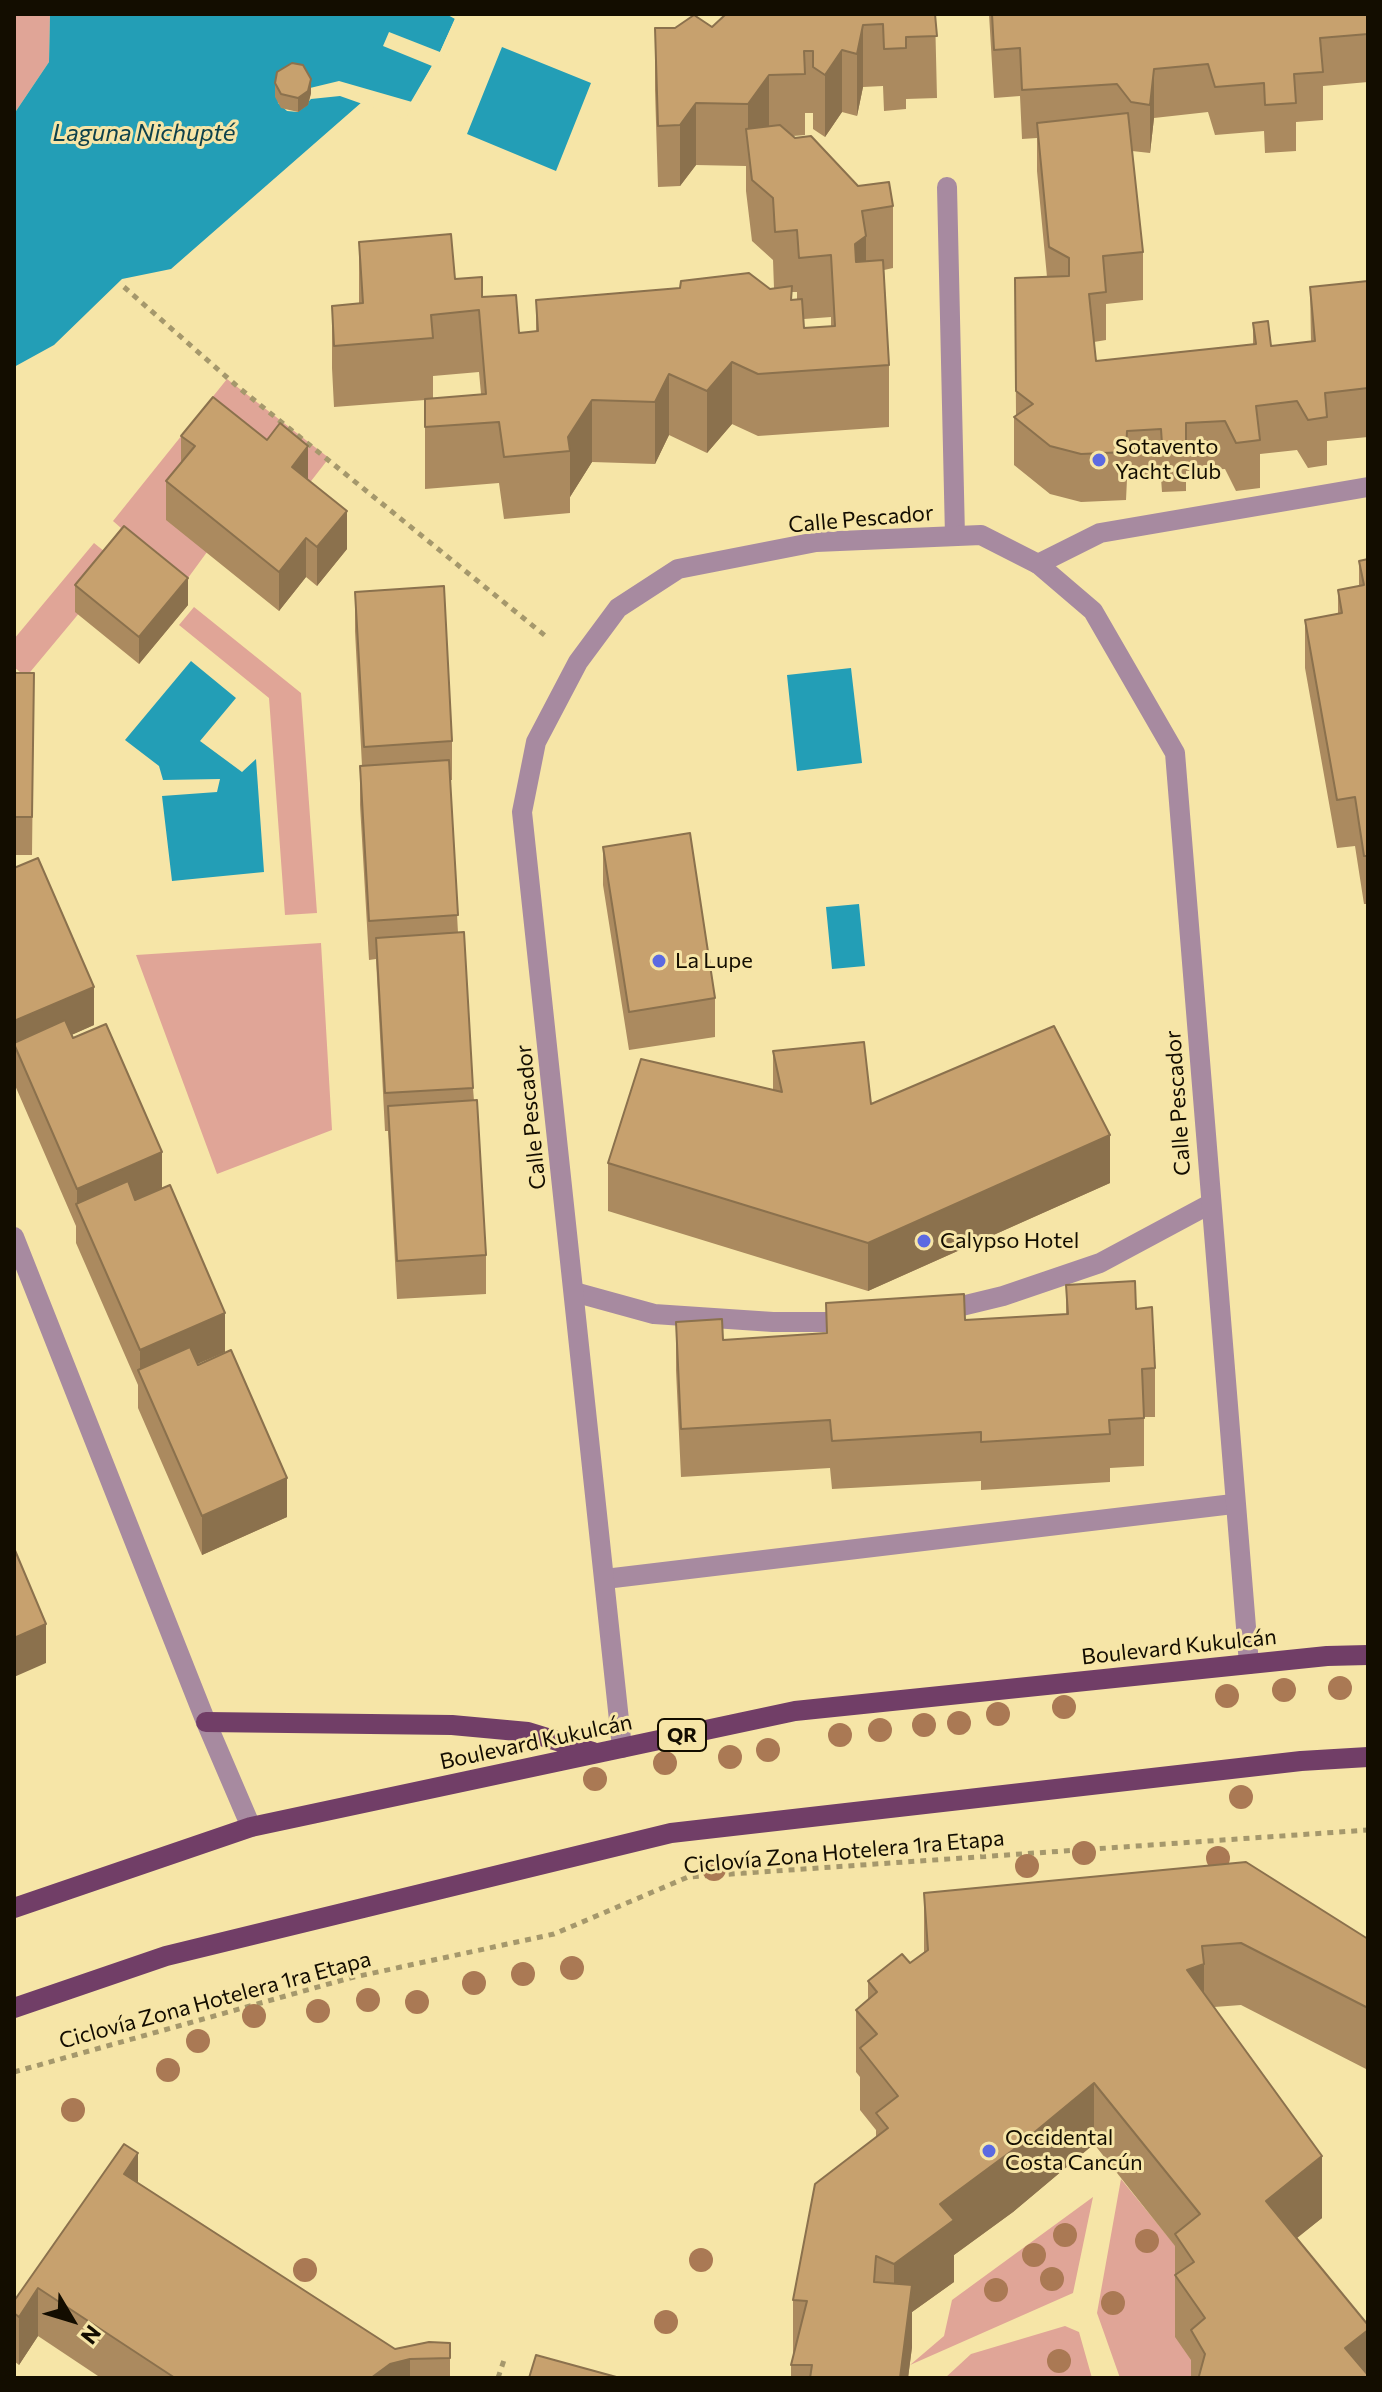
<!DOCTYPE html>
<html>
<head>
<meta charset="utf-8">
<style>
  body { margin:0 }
  #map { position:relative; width:1382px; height:2392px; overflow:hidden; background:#f6e5a7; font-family:Commissioner,sans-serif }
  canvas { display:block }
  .frame { position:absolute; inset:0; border:16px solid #130d00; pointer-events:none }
  .north { position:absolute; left:32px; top:2280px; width:80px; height:80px; -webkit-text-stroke:6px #f6e5a7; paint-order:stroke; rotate:128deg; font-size:22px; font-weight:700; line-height:32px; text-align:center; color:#130d00 }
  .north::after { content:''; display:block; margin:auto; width:28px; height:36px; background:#130d00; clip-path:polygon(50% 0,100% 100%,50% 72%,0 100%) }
</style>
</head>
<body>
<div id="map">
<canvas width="1382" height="2392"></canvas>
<div class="frame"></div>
<div class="north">N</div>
</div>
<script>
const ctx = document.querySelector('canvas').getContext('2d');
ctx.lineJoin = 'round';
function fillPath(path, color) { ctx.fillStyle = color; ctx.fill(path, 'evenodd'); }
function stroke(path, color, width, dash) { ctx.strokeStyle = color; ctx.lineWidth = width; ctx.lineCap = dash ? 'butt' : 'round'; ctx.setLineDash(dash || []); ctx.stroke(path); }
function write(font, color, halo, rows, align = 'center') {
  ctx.font = font + ' Commissioner,sans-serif'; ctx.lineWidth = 6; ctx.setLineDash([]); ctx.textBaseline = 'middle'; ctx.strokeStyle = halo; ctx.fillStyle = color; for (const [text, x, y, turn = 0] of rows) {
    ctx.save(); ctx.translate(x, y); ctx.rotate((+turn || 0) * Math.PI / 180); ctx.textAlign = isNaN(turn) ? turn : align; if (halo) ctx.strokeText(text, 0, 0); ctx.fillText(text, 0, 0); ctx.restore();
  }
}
const green = new Path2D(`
  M14,14H50L49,62L14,114Z
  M227,379L329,458L308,485L207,552L188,578L146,543L136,553L115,536L121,528L113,521Z
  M94,543L120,564L26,677L14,667V639Z
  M194,607L301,693L317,913L285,915L269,698L179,625Z
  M321,943L332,1130L217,1174L136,955Z
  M1121,2179L1200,2276L1204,2378H1120L1097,2313Z
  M1093,2197L1073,2293L910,2365L944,2336L952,2300Z
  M1065,2326L1079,2332L1092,2378H945L971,2354Z`);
const water = new Path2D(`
  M50,14H457L440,52L402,117L362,102L171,269L122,279L54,345L14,367V114L49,62Z
  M502,47L591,83L556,171L467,134Z
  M191,661L236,698L200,741L242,772L256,759L264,872L172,881L162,796L217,792L220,779L163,780L159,766L125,740Z
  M851,668L862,763L797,771L787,675Z
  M859,904L865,966L832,969L826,907Z`);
const pier = new Path2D(`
  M446,14H461L444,54L405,119L340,96L311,99L298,112L287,111L278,103L277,86L310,88L339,81L412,102L432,66L383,46L389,32L440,52L455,19Z`);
const path = new Path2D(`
  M124,287L238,387L548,638
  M14,2072L350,1978L554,1934L688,1877L1368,1830
  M498,2378L504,2360`);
const service = new Path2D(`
  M947,187L955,536
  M1038,564L1100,533L1368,487
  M574,1292L654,1314L773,1322H851
  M937,1312L1003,1296L1100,1263L1210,1204
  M605,1579L1233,1504`);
const minor = new Path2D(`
  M14,1237L206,1722L251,1827
  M622,1748L522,812L536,742L578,662L618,608L678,569L816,542L981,535L1038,564L1093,611L1175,753L1249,1664`);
const primary = new Path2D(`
  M206,1722L452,1725L528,1732L593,1752
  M14,1908L251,1827L795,1711L1327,1656L1368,1655
  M14,2008L166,1956L671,1833L1301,1761L1368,1757`);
const trees = [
  [1340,1688],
  [1284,1690],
  [1227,1696],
  [1064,1707],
  [998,1714],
  [959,1723],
  [924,1725],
  [880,1730],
  [840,1735],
  [768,1750],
  [730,1757],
  [665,1763],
  [595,1779],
  [1241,1797],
  [1084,1853],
  [1218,1858],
  [1027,1866],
  [714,1869],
  [572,1968],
  [523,1974],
  [474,1983],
  [368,2000],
  [417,2002],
  [318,2011],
  [254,2016],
  [198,2041],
  [168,2070],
  [73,2110],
  [1065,2235],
  [1147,2241],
  [1034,2255],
  [701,2260],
  [305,2270],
  [1052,2279],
  [996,2290],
  [1113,2303],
  [666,2322],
  [1059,2361]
];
const wall = new Path2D(`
  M935,14L937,98L906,99V109L884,111L883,86L863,87L857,116L842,112L825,137L813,129V113H805V135L793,136L858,186L893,206V268L884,270L889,365V427L758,436L732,424L707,453L669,435L655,464L592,462L570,497V513L504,519L499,483L425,489V400L334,407L332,368V306L359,304V242L455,279L482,297L519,333L536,332V300L774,288L773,260L752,241L746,191V166L696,165L680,186L658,187L655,90V28L712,27ZM792,292H797V299L792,300ZM831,317V326L804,328V319ZM479,372L481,394L433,399V376Z
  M989,14H1368V82L1323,86V120L1296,122V151L1265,153L1264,131L1215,135L1208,112L1154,118L1150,153L1132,151L1143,252V300L1106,304V340L1094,342L1096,361L1253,344V323L1271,346L1311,342L1310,287L1368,281V437L1327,441V465L1308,468L1297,450L1260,454V488L1236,491L1225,469L1186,471V491L1162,492L1161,478L1127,479L1126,500L1081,502L1050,494L1014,465V417L1016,415L1015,278L1047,277L1037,171V138L1022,139L1020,96L994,98Z
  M275,83L311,93L308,105L298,112L281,108L275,97Z
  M181,436L308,480L347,549L317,586L306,577L279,611L166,520V481L181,463Z
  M1368,559V904H1364L1355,846L1337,848L1305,668V620L1338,614V590L1359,586V561Z
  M75,585L188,605L139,664L75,612Z
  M355,592L452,741V780H450L458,933L473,1088L486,1255V1294L397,1299L388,1131H385L376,959L369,960L360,805V766H362L355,631Z
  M14,673H34L32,855H14Z
  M603,847L715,998V1037L629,1050L603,885Z
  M14,868L94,1025L71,1035L162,1188L225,1352L197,1364L287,1517L202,1555L138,1408V1385L76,1243V1226L14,1083Z
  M773,1051L871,1104L1110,1183L868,1291L608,1211V1163L773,1090Z
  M1066,1285L1136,1309L1155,1368V1417H1144V1466L1110,1468V1482L981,1490V1481L832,1489L830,1468L681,1477L676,1370V1322L723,1340L826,1333V1303L965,1320L1066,1314Z
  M924,1893L1368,1939V2070L1241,2005L1214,2007L1322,2218L1296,2238L1368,2378H1191V2360L1175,2337V2246L1094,2144L1013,2212L954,2255V2282L912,2312V2347L908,2378H791V2365L793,2359V2300L876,2137V2130L860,2110V2077L856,2072V2010L868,1999V1981L910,1963L924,1952Z
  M138,2183L395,2349L450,2343V2378H101L38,2336L19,2365L14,2361V2301Z`);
const shadedWall = new Path2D(`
  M863,25V87L857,116V54Z
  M842,50V112L825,137V75Z
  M1154,69V118L1150,153V105Z
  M769,75V137L748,142V104Z
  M311,79V93L308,105L298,112V98Z
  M696,103V165L680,186V125Z
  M866,236V298L855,306V244Z
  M732,362V424L707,453V391Z
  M669,374V435L655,464V402Z
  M592,400V462L570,497V451L568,437Z
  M308,446V485L292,467Z
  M347,511V549L317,586V547Z
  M306,538V577L279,611V572Z
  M188,578V605L139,664V637Z
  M94,987V1025L20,1058L14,1044V1021Z
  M1110,1135V1183L868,1291V1243Z
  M162,1152V1190L85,1224L77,1206V1189Z
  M225,1313V1352L146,1386L140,1374V1350Z
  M287,1478V1517L202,1555V1516Z
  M46,1624V1663L14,1677V1638Z
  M1204,1964V2025L1187,1970Z
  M1094,2083V2144L1013,2212L954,2255V2282L912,2312V2347L908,2378H900L894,2326V2264L940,2204Z
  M138,2153V2201L124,2174Z
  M1322,2156V2218L1266,2263V2201Z
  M38,2288V2336L19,2365V2317Z
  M1368,2330V2378L1345,2348Z
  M410,2359V2378H371L390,2364Z`);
const building = new Path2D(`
  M726,14H935L937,36L906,37V48L884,49L883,24L863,25L857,54L842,50L825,75L813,67V51H804L805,74L769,75L748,104L696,103L680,125L658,126L655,28H675L694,15L712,27Z
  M992,14H1368V34L1320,38L1323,72L1294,74L1296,103L1265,105L1264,83L1215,87L1208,64L1154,69L1150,105L1131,102L1117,84L1022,90L1020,48L994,50Z
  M292,63L303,65L311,79L308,91L298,98L281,94L275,83L277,72Z
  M1128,113L1143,252L1103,256L1106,292L1089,294L1096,361L1256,344L1253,323L1268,321L1271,346L1315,341L1310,287L1368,281V388L1325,393L1327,417L1308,420L1297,401L1256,406L1260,440L1236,443L1225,421L1186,423V443L1162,444L1161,429L1127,431L1126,452L1081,454L1050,446L1014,417L1033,404L1016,391L1015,278L1069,276V258L1049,247L1037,123Z
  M780,125L795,138L811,136L858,186L889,182L893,206L862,211L866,236L855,244L856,262L883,260L889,365L758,374L732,362L707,391L669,374L655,402L592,400L568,437L570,451L504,457L499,422L425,427V399L486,394L479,310L431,315L433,338L334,346L332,306L363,303L359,242L451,234L455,279L482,277V297L516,295L519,333L538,331L536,300L680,288L681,281L749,273L770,289L792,286L791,300L802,299L804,328L835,326L831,255L799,258L797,230L775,232L773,198L752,180L746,129Z
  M213,397L267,440L280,423L308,446L292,467L347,511L317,547L306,538L279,572L166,481L195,446L181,436Z
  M124,526L188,578L139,637L75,585Z
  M1368,559V856H1364L1355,797L1337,800L1305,620L1342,613L1338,590L1364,585L1359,561Z
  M444,586L452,741L364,747L355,592Z
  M14,673H34L32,817H14Z
  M449,760L458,915L369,921L360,766Z
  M690,833L715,998L629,1012L603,847Z
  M38,858L94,987L14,1021V868Z
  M464,932L473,1088L385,1093L376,938Z
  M65,1020L73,1038L106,1024L162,1152L77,1189L14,1044V1043Z
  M1054,1026L1110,1135L868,1243L608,1163L641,1059L782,1092L773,1051L864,1042L871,1104Z
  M477,1100L486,1255L397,1261L388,1106Z
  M128,1181L135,1200L170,1185L225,1313L140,1350L76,1204Z
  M1135,1281L1136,1309L1152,1307L1155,1368L1142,1369L1144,1418L1109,1420L1110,1434L981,1442V1432L832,1441L830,1420L681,1429L676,1322L722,1319L723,1340L827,1333L826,1303L964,1294L965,1320L1068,1314L1066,1285Z
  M190,1347L198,1365L231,1350L287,1478L202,1516L138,1370Z
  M14,1548L46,1624L14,1638Z
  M1246,1862L1368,1939V2008L1241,1943L1202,1946L1204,1964L1187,1970L1322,2156L1266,2201L1368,2325V2330L1345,2348L1368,2375V2378H1200L1199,2376L1205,2354L1191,2330L1205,2318L1175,2275L1194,2262L1175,2234L1200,2214L1094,2083L1013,2150L940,2204L954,2220L894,2264L876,2256L874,2282L912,2285L900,2378H810L812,2365H791L807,2301L793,2300L815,2184L888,2128L876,2113L898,2096L860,2048L877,2034L856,2010L877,1992L868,1981L902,1954L910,1963L928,1950L924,1893Z
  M124,2144L138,2153L124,2174L395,2349L429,2342L450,2343V2358L410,2359L390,2364L371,2378H175L38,2288L19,2317L14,2313V2301Z
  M536,2355L620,2378H529Z`);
const markers = [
  [1099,460,8,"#5c6ae1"],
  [659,961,8,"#5c6ae1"],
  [924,1241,8,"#5c6ae1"],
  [989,2151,8,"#5c6ae1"]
];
const shields = [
  [682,1735,48]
];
const shieldNames = [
  ["QR",682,1735]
];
const poiNames = [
  ["Sotavento",1115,447],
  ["Yacht Club",1115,472],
  ["La Lupe",675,961],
  ["Calypso Hotel",940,1241],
  ["Occidental",1005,2138],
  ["Costa Cancún",1005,2163]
];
const streetNames = [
  ["Calle Pescador",861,519,-5],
  ["Calle Pescador",1178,1103,-94],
  ["Calle Pescador",531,1117,-96],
  ["Boulevard Kukulcán",1179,1647,-6],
  ["Boulevard Kukulcán",536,1742,-12],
  ["Ciclovía Zona Hotelera 1ra Etapa",844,1852,-5],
  ["Ciclovía Zona Hotelera 1ra Etapa",215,2000,-15]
];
const waterNames = [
  ["Laguna Nichupté",144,133]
];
fillPath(green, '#e0a597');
fillPath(water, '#239eb6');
fillPath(pier, '#f6e5a7');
stroke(path, '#a5986c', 5, [6, 6]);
stroke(service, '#a78aa0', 20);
stroke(minor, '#a78aa0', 20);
stroke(primary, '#713e67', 20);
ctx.fillStyle = '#aa7954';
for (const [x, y] of trees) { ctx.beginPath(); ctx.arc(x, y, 12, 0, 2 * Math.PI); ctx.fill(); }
fillPath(wall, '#ab8a5f');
fillPath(shadedWall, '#8b714d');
fillPath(building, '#c7a16e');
stroke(building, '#8b714d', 2);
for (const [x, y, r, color] of markers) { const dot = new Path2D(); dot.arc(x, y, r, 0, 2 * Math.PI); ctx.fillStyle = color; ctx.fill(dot); stroke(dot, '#f6e5a7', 3); }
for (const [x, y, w] of shields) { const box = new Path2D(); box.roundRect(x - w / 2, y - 16, w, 32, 6); ctx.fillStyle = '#f6e5a7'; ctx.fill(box); stroke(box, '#130d00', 2); }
write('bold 20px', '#130d00', null, shieldNames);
write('22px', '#130d00', '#f6e5a7', poiNames, 'left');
write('22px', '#130d00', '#f6e5a7', streetNames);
write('italic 24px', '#0e414b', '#f6e5a7', waterNames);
</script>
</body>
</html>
